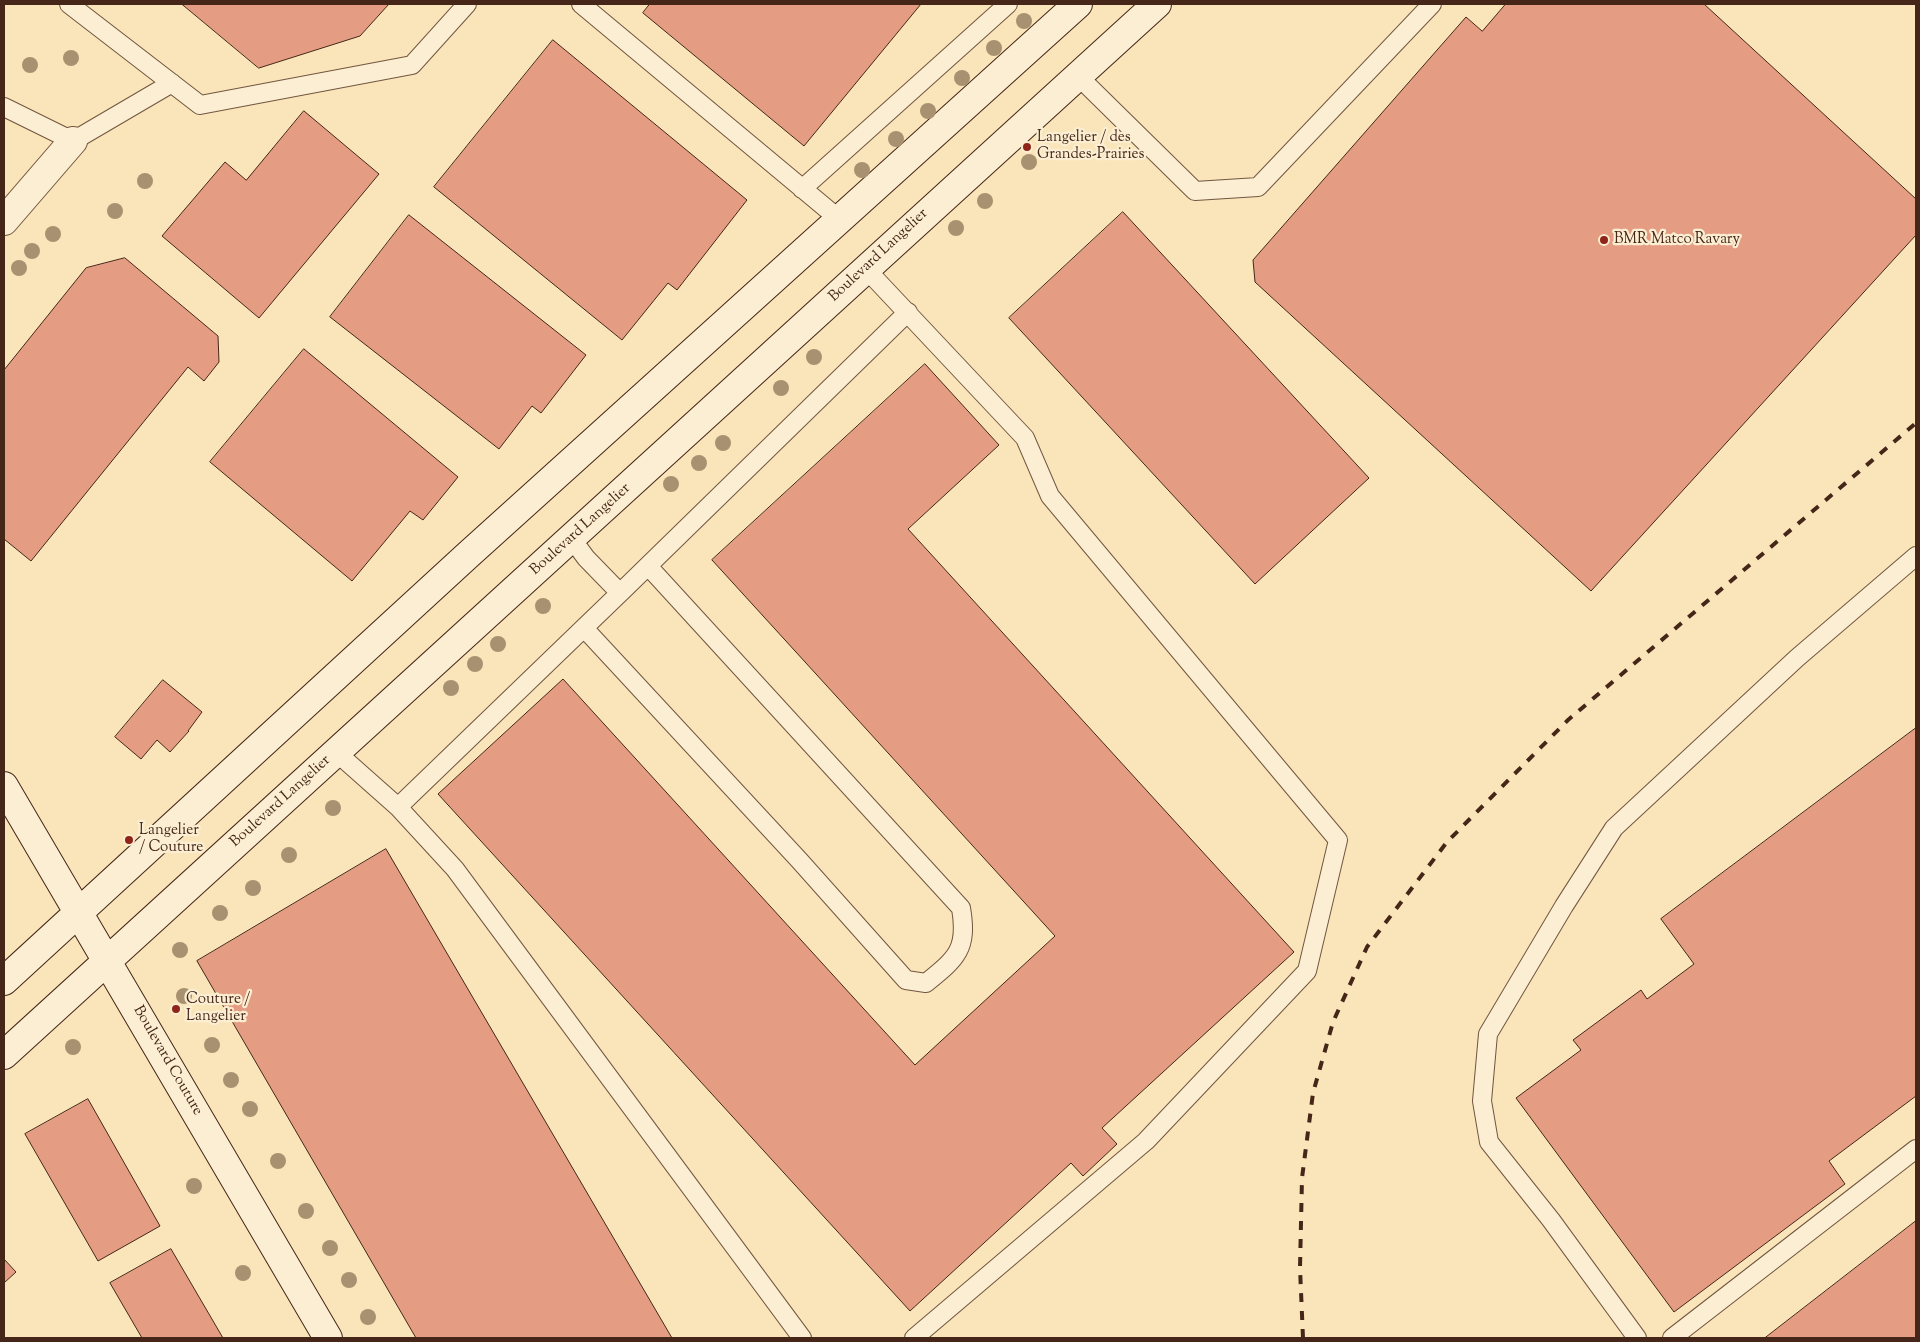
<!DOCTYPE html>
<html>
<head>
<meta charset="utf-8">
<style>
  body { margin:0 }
  #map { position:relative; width:1920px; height:1342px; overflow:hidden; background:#f9e5b9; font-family:"Sorts Mill Goudy",serif }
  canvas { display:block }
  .frame { position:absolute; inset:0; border:5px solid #452618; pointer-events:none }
</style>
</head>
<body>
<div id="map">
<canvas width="1920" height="1342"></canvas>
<div class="frame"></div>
</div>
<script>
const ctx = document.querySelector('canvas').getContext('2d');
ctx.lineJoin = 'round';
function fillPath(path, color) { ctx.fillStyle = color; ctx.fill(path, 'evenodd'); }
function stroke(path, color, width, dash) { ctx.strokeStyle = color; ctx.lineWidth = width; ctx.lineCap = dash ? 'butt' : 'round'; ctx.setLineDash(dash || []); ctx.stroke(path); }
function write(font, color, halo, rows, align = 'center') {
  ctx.font = font + ' "Sorts Mill Goudy",serif'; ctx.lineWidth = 4.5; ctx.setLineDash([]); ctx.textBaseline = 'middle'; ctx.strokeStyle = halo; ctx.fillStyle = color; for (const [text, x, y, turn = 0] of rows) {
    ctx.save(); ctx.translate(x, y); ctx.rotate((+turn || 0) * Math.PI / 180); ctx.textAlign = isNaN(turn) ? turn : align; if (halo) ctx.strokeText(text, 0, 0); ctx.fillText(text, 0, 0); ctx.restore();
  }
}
const building = new Path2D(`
  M182,4H389L360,36L259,68Z
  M650,4H921L804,146L643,13Z
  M1506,4H1704L1916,199V235L1591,591L1255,282L1253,260L1466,17L1482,31Z
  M553,40L747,200L677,290L668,283L622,340L434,187Z
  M304,111L379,174L259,318L162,236L225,162L246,180Z
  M1123,212L1369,478L1255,584L1009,318Z
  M409,215L586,355L541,413L532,406L499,449L330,317Z
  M125,258L218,336L219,362L204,381L188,367L31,561L4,539V370L86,268Z
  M304,349L458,477L423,520L410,511L352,581L210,462Z
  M925,364L999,445L908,529L1294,952L1102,1128L1117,1144L1083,1176L1071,1163L910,1311L438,794L563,679L915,1065L1055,936L712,560Z
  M163,680L202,712L188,731H189L170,752L157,740L141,759L115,737Z
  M1916,728V1096L1829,1161L1845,1184L1674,1312L1516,1098L1581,1050L1573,1040L1641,990L1647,999L1694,964L1661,919Z
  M386,849L672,1338H416L197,961Z
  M88,1099L160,1226L98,1261L25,1134Z
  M1916,1221V1338H1765Z
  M171,1249L223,1338H142L110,1283Z
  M4,1259L16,1272L4,1283Z`);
const lane = new Path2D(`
  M69,4L200,105L412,65L467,4
  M581,4L839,219
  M1078,76L1195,191L1258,187L1432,4
  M4,107L73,141L172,83
  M802,189L1008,4
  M866,269L1025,438L1050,496L1338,840L1307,971L1146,1141L914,1338
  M620,593L908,312
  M584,628L799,860L906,980L926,983C957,958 968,949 961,908L648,566
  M336,752L398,807L620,593L586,558L572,539
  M398,807L455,869L802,1338
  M1637,1338L1551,1220L1489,1142L1482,1101L1488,1034L1564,906L1614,828L1797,658L1916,556
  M1672,1338L1916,1149`);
const street = new Path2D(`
  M4,221L73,141`);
const secondary = new Path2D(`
  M4,786L328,1338
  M4,981L469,554L1078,4
  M4,1055L1157,4`);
const rail = new Path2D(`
  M1303,1338L1300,1268L1302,1178L1313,1093L1333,1022L1367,947L1447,842L1568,720L1916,423`);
const trees = [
  [1024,21],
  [994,48],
  [71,58],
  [30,65],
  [962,78],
  [928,111],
  [896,139],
  [1029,162],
  [862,170],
  [145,181],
  [985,201],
  [115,211],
  [956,228],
  [53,234],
  [32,251],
  [19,268],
  [814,357],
  [781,388],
  [723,443],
  [699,463],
  [671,484],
  [543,606],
  [498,644],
  [475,664],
  [451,688],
  [333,808],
  [289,855],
  [253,888],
  [220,913],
  [180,950],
  [184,996],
  [212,1045],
  [73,1047],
  [231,1080],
  [250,1109],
  [278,1161],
  [194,1186],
  [306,1211],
  [330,1248],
  [243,1273],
  [349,1280],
  [368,1317]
];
const markers = [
  [1027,147,5,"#8f2418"],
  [1604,240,5,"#8f2418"],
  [129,840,5,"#8f2418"],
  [176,1009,5,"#8f2418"]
];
const poiNames = [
  ["Langelier / des",1037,138],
  ["Grandes-Prairies",1037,155],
  ["BMR Matco Ravary",1614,240],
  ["Langelier",139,831],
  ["/ Couture",139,848],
  ["Couture /",186,1000],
  ["Langelier",186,1017]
];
const streetNames = [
  ["Boulevard Langelier",879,256,-43],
  ["Boulevard Langelier",581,530,-42],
  ["Boulevard Langelier",281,802,-42],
  ["Boulevard Couture",167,1061,60]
];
fillPath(building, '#e49d83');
stroke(building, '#452618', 1);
stroke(lane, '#725640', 20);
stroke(street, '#725640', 30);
stroke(secondary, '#452618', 30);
stroke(lane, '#fbeed2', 18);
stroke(street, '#fbeed2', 28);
stroke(secondary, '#fbeed2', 28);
stroke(rail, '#452618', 4, [9, 9]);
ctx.fillStyle = '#a79170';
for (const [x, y] of trees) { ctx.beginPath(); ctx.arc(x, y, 8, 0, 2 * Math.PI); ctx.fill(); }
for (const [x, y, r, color] of markers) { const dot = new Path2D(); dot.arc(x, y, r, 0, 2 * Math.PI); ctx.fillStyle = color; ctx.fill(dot); stroke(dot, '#fbeed2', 2); }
write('15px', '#452618', '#fbeed2', poiNames, 'left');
write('15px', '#452618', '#fbeed2', streetNames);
</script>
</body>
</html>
